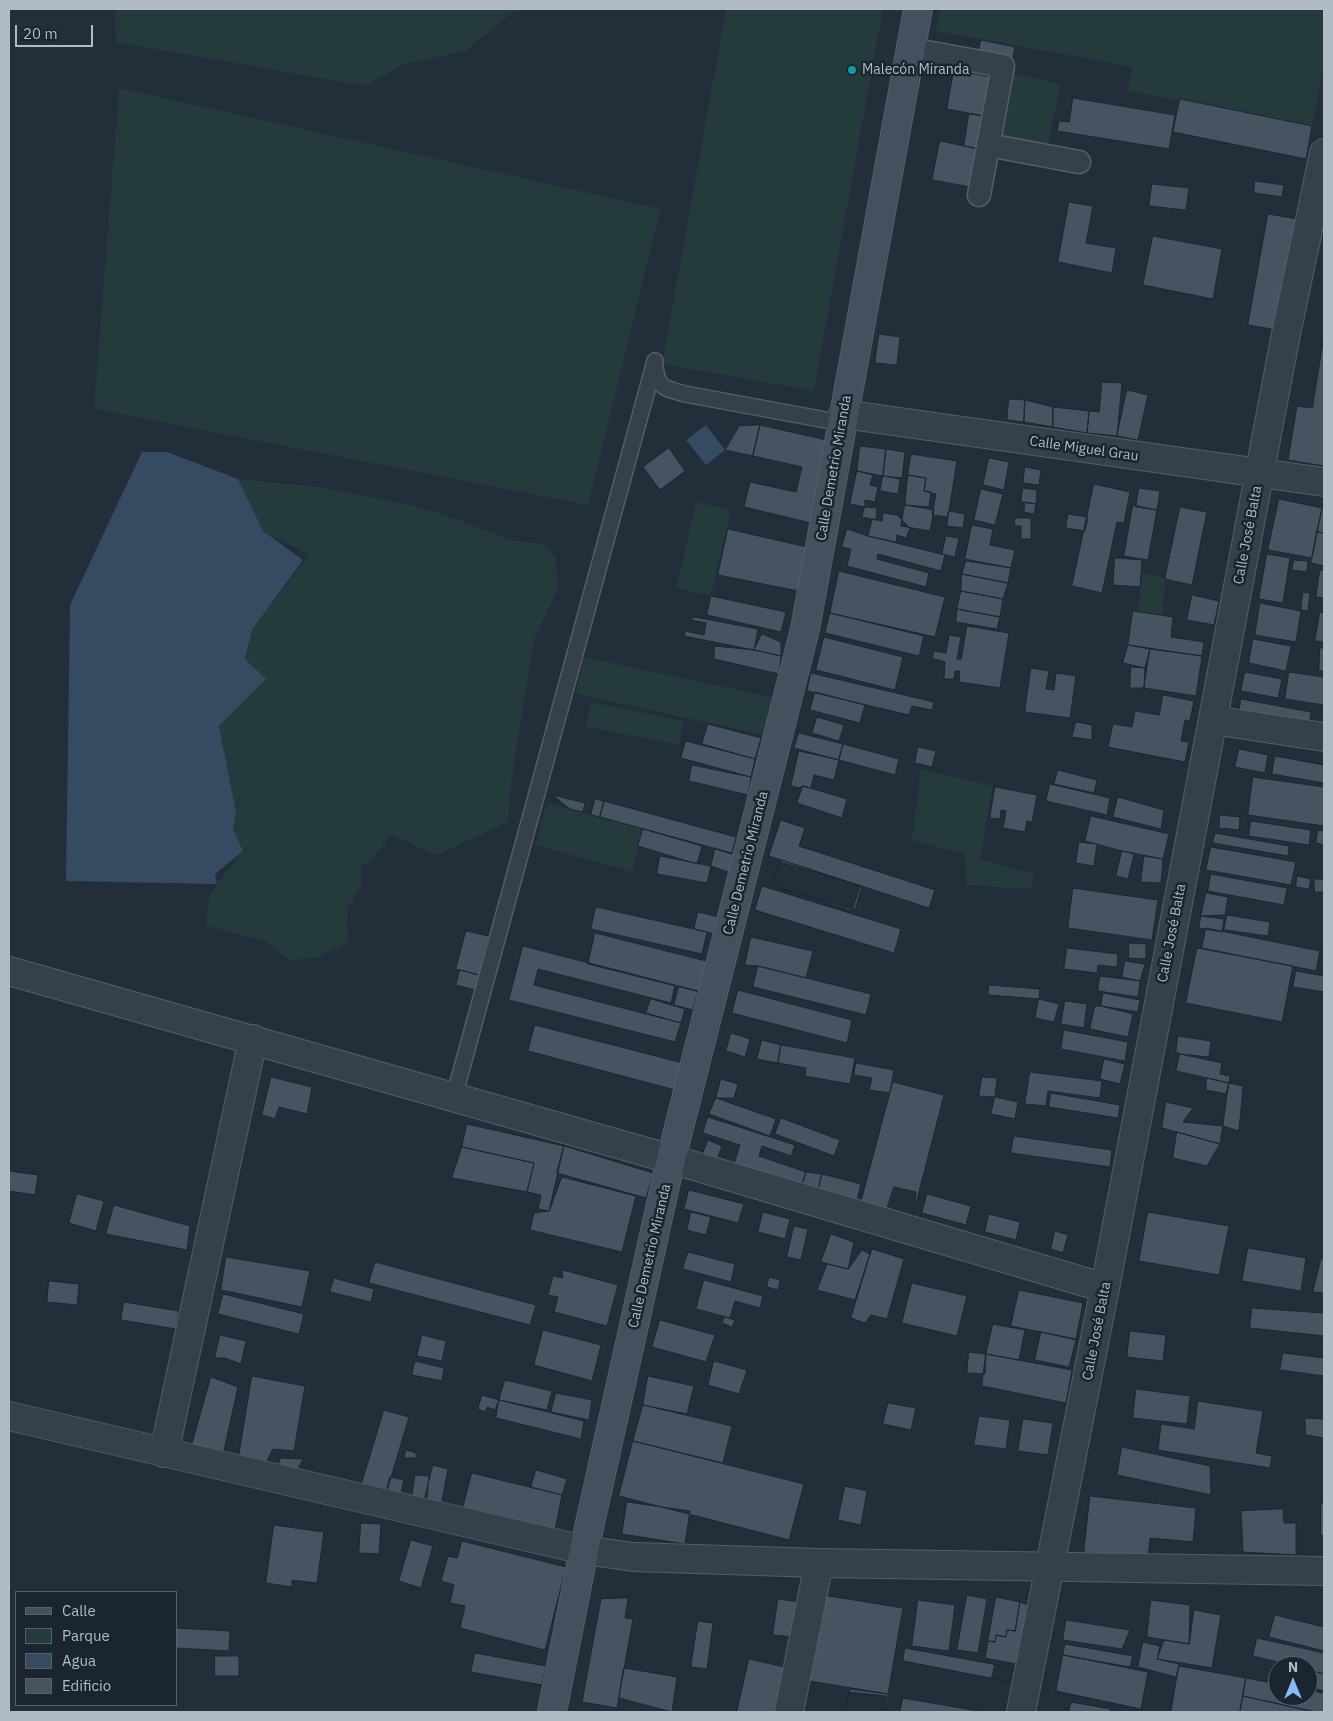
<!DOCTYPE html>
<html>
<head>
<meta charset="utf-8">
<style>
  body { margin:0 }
  #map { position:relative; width:1333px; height:1721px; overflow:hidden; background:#222e3a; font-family:"IBM Plex Sans",sans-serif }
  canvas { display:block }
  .frame { position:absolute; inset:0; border:10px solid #b1bbc6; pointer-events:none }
  .legend { position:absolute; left:15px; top:1591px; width:162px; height:115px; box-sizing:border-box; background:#1b252f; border:1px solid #57616b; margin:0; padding:6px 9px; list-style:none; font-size:15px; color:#b1bbc6 }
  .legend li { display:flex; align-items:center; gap:10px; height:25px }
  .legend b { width:25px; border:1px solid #57616b }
  .north { position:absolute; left:1268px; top:1656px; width:50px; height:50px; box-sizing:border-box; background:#1b252f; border:1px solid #57616b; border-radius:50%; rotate:0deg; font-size:14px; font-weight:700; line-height:20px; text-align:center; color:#b1bbc6 }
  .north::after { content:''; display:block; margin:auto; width:18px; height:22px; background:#87baf6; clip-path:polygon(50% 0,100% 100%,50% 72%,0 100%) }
  .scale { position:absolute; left:15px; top:25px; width:78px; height:22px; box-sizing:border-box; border:2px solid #b1bbc6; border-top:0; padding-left:6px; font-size:15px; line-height:18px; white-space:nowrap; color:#b1bbc6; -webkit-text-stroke:4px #1b252f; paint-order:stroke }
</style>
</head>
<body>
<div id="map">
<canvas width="1333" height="1721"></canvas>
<div class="frame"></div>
<ul class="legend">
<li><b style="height:6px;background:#44505e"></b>Calle</li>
<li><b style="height:14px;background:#243a3b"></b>Parque</li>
<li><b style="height:14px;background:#364b61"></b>Agua</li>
<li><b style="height:14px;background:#465461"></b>Edificio</li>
</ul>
<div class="north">N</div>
<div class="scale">20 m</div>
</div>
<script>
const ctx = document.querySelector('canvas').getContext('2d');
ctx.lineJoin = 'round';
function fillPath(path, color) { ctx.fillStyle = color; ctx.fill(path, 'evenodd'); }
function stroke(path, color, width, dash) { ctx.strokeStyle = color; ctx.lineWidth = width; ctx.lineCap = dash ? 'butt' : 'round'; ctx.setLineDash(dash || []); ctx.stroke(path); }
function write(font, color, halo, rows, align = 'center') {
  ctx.font = font + ' "IBM Plex Sans",sans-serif'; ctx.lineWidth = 5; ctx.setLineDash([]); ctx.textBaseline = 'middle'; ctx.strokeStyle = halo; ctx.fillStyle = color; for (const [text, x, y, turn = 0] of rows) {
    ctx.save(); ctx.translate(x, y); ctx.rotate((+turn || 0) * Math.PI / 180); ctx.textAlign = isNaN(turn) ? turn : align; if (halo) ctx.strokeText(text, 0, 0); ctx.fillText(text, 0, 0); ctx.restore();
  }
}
const green = new Path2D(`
  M115,9H517L465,51L405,64L364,86L116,42Z
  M726,9H883L814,391L662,364Z
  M940,9H1324V63L1312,126L1128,91L1132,67L936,31Z
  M1005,72L1061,84L1047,151L991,142Z
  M119,88L661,209L588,505L94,409Z
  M238,479L320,487L412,505L459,520L511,540L543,544L556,557L557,591L534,639L512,778L508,822L437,855L391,835L373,859L361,866L362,883L347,910L349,942L316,958L289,960L267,942L205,925L210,894L243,850L233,828L236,812L219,726L265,679L245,659L252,630L309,555L263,531Z
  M696,502L731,510L711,596L676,588Z
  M1142,573L1165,579L1163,615L1138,612Z
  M584,657L772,697L764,735L576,694Z
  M591,702L684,721L679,745L586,727Z
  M921,769L993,786L980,859L1034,874L1031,889L966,885L965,854L912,840Z
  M547,803L643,829L632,872L535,845Z`);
const water = new Path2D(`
  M706,425L725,450L706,465L686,440Z
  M142,452H167L238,479L263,531L303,560L252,630L245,659L266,679L219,726L236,812L233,828L243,851L215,874L217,884L66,881L70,605Z`);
const building = new Path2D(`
  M981,40L1015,47L1011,67L977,60Z
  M954,70L997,78L989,117L947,109Z
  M1073,98L1175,115L1169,149L1057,131L1059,121L1069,122Z
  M1180,99L1312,126L1306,159L1173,132Z
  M969,114L989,117L984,150L964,146Z
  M940,141L984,150L976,188L932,180Z
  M1255,181L1284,185L1282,197L1254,193Z
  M1152,184L1189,188L1186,210L1149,206Z
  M1069,202L1093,206L1086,243L1116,248L1112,273L1058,262Z
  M1268,214L1297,219L1277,330L1248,325Z
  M1153,236L1222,249L1213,299L1143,285Z
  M879,334L900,337L897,365L875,363Z
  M1324,336V466L1288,460L1297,406L1312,408Z
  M1102,382L1122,383L1117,436L1087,433L1089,411L1099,412Z
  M1127,390L1148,395L1138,440L1117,436Z
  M1009,399L1025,400L1024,422L1007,420Z
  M1025,400L1053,407V427L1024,422Z
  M1053,407L1089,411L1087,433L1053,427Z
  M760,425L831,441L811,523L744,507L750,482L796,492L802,467L753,456Z
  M760,425L753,456L725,450L739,426Z
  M860,446L886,449L883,476L857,471Z
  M669,448L685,471L660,490L643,467Z
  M886,449L905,452L902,478L883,476Z
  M911,454L957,461L949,511L947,517L932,515L936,494L924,491L926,478L908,475Z
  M989,458L1009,462L1004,490L983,485Z
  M1025,467L1041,470L1039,485L1023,483Z
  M857,471L873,475L870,485L878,487L875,502L865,500V507L850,504Z
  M908,475L926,478L924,491L931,492L929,507L905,505Z
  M883,476L900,479L898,494L880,491Z
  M1094,484L1130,492L1124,523L1117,522L1102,593L1072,586Z
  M1023,488L1037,490L1036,504L1021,502Z
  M1139,488L1160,491L1157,510L1136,507Z
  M981,489L1003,494L995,525L974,520Z
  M1279,499L1322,508L1312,558L1268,550Z
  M1324,501V533L1317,532Z
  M1025,502L1036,504L1034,514L1024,512Z
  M905,505L934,510L930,531L901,526Z
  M1133,505L1157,510L1148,560L1124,556Z
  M865,507L877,508L876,520L862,517Z
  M1180,507L1207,512L1192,585L1165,579Z
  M949,511L965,514L963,528L947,526Z
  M883,513L897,515L910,528L906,538L897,535L896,542L868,536L872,519L882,521Z
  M1068,514L1088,517L1085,531L1066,528Z
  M1015,518H1031V539H1021V526H1015Z
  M972,525L993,529L990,545L1015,550L1011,568L965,559Z
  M728,529L807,547L798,591L718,575Z
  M847,529L868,536L945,555L941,571L878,554L877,559L929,573L926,587L847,566L851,549L842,547Z
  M1317,532L1324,533V566L1311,563Z
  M946,536L959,538L955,557L942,554Z
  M1267,554L1290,558L1283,603L1259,599Z
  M1115,558L1142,560L1140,587L1113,585Z
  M1294,560L1308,561L1307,572L1292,570Z
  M966,561L1011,568L1008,583L962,574Z
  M1320,570L1324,571V598L1316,597Z
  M839,571L945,597L935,637L830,613Z
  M962,574L1008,583L1003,599L961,591Z
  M961,591L1003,599L1000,617L957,609Z
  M1303,592L1310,593L1308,611L1301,610Z
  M1192,595L1219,601L1214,625L1187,620Z
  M711,596L786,612L781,632L707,615Z
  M1260,603L1301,611L1296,642L1255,635Z
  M957,609L1000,617L997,629L956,622Z
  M1133,611L1173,617L1171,637L1204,642L1202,656L1128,645Z
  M1320,612L1324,613V642L1315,641Z
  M830,613L924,636L919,656L825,633Z
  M695,617L758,629L754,650L684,636L685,631L704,635L706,623L691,620Z
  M967,626L1009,633L1000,688L959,682L960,671H955L954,679H944L945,662L932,658L934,651L946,653L949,635L961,637L957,659H961Z
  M762,634L781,642V656L754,650Z
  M824,637L903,657L895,690L816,670Z
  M1253,639L1291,646L1286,671L1249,663Z
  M1128,645L1150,649L1145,668L1123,663Z
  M715,646L754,650L781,656L779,674L714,659Z
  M1320,648H1324V671H1319Z
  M1150,649L1202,656L1196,696L1144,688Z
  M1131,667L1145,668L1144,688H1130Z
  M1031,668L1049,671L1046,689L1054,690L1056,673L1076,676L1070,718L1025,712Z
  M1245,672L1282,679L1278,698L1241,691Z
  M1289,672L1324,677V705L1285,699Z
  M811,673L934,702L932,710L912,706L909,715L807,691Z
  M815,692L865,705L860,723L810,710Z
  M1163,695L1194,701L1190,721L1185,720L1181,741L1189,742L1185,762L1108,747L1113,724L1132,727L1135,711L1159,715Z
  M1241,699L1311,712L1308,732L1238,718Z
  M817,717L844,725L839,741L812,733Z
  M1076,722L1092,725V740L1072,737Z
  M708,724L761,738L755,759L702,744Z
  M799,733L843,744L839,760L794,748Z
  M686,741L755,759L751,777L681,758Z
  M843,744L899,759L895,775L839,760Z
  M918,747L936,751L932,767L915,763Z
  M1239,749L1268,755L1265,773L1235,767Z
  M799,751L839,760L834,780L814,775L811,788L803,786L799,788L791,786Z
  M1275,756L1324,765V783L1272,774Z
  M692,765L751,777L748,795L689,781Z
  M1058,770L1097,780L1094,793L1054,784Z
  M1253,777L1324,787V826L1248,815Z
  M1050,784L1110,798L1107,815L1046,801Z
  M803,786L847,799L842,818L797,803Z
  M995,787L1037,795L1032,822L1027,821L1025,832L1003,828L1006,811L1001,810L1000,819L990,818Z
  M553,795L585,803L583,812L570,809Z
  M1118,797L1164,810L1161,829L1113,817Z
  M595,799L604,801L600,817L591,815Z
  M604,801L736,837L732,853L600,817Z
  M1220,815L1240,817L1239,830L1219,828Z
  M1091,816L1169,834L1163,859L1122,851L1085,841Z
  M781,820L805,828L799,846L935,890L929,908L769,856Z
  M1251,821L1311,830L1309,845L1249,836Z
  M643,829L702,846L697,864L638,846Z
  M1318,830L1324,831V845L1316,843Z
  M1215,833L1289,846L1288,856L1213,843Z
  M1079,842L1097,844L1094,866L1076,863Z
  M1211,847L1296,862L1291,885L1206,870Z
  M715,849L739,856L734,874L711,866Z
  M1122,851L1134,854L1128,879L1116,876Z
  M660,856L711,866L707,883L657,874Z
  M1144,856L1163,859L1161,883L1141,882Z
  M781,860L860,886L852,911L772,885Z
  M780,862L862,886L855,910L773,886Z
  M1211,874L1287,888L1284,905L1208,891Z
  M1297,876L1311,879L1309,889L1296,887Z
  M1314,879H1324V892H1315Z
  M762,886L901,929L894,953L755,910Z
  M1073,888L1158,900L1152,940L1068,928Z
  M1206,893L1228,897L1225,915L1201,916Z
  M596,907L707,932L702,954L591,929Z
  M698,912L719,917L715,934L694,929Z
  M1227,915L1270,922L1268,936L1224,930Z
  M1201,916L1224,919L1222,932L1199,928Z
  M1206,928L1320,951L1316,971L1202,948Z
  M466,931L489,936L479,975L456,969Z
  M595,933L706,961L712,936L718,938L704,993L588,964Z
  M751,937L813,951L806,978L758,966L745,965Z
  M1129,943L1146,944V959L1129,958Z
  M523,946L675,985L671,1003L538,969L534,985L681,1023L675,1042L509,1000Z
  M1067,948L1118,954L1117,967L1098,965L1097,973L1064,969Z
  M1197,948L1293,966L1282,1022L1186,1003Z
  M1125,961L1145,964L1140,981L1122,977Z
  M758,966L871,994L866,1015L753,987Z
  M460,970L479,975L475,990L456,985Z
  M1296,971L1324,976V992L1293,987Z
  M1100,976L1140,981L1138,997L1098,991Z
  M989,985L1040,989L1039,999L988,995Z
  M679,986L698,991L693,1010L674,1005Z
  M738,990L852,1020L847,1043L732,1013Z
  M1103,993L1140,1000L1138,1012L1101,1006Z
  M651,999L685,1009L681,1023L646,1013Z
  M1039,999L1059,1004L1054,1022L1035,1018Z
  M1065,1001L1087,1004L1084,1028L1061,1024Z
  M1095,1006H1101L1133,1014L1128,1037L1090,1029Z
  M535,1025L687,1064L679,1091L528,1051Z
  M1064,1030L1128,1042L1125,1061L1061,1049Z
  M731,1033L750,1039L745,1057L726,1051Z
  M1178,1036L1211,1041L1209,1057L1180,1054L1176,1052Z
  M762,1040L781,1045L778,1063L757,1059Z
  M781,1045L855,1058L850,1084L805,1076L806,1068L778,1063Z
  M1180,1054L1222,1063L1220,1074L1230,1076L1229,1083L1176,1071Z
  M1104,1059L1125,1064L1120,1084L1100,1079Z
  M856,1063L894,1070L890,1093L869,1090L872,1078L854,1075Z
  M1030,1072L1102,1081L1100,1098L1048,1091L1046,1106L1025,1104Z
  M271,1077L312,1087L307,1114L279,1107L275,1119L262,1115Z
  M982,1077L997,1078L995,1097L979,1096Z
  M1207,1078L1229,1083L1226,1094L1206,1090Z
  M721,1079L738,1084L734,1098H716Z
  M893,1082L944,1095L912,1219L860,1206Z
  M1229,1083L1243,1086L1239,1131L1223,1126Z
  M1051,1093L1120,1105L1118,1118L1049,1107Z
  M995,1097L1018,1102L1015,1119L991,1114Z
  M716,1098L776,1119L770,1136L709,1114Z
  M1166,1102L1193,1108L1183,1122L1223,1126L1220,1144L1162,1128Z
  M708,1117L795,1145L791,1156L762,1146L759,1156L806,1172L801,1188L733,1167L740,1145L703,1133Z
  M781,1118L840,1140L834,1156L775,1134Z
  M467,1124L564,1146L549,1211L538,1209L541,1195L527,1192L534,1163L462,1147Z
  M1177,1132L1220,1144L1207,1166L1173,1158Z
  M1014,1136L1112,1150L1110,1167L1011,1153Z
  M708,1140L722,1146L716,1162L702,1156Z
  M564,1146L653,1173L646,1198L557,1173Z
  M462,1147L534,1163L527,1192L452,1178Z
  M9,1171L38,1175L35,1195L9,1191Z
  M806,1172L822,1174L817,1195L801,1188Z
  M822,1174L861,1184L856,1205L817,1195Z
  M562,1177L636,1196L622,1252L530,1230L534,1213L549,1211Z
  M894,1187L916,1192L913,1218L886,1213Z
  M689,1190L744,1204L738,1223L684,1209Z
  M77,1194L104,1201L96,1231L69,1223Z
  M927,1194L971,1206L966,1225L922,1213Z
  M114,1205L190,1226L187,1250L106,1234Z
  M691,1212L711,1217L706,1235L687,1230Z
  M763,1212L790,1219L785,1239L758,1232Z
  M1148,1212L1229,1226L1219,1275L1139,1261Z
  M989,1214L1020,1222L1016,1240L985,1232Z
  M794,1226L808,1229L801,1260L787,1257Z
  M1055,1231L1068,1235L1063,1253L1051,1249Z
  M831,1234L854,1242L848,1269L821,1262Z
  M1248,1248L1306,1258L1301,1291L1242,1281Z
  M872,1249L904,1259L887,1319L871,1315L865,1323L851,1318Z
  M862,1250L870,1254L855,1300L817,1290L827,1264L848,1269Z
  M688,1252L735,1264L731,1282L683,1269Z
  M226,1257L310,1271L302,1307L221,1290Z
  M1321,1259H1324V1293L1313,1292Z
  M375,1262L536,1305L530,1325L369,1283Z
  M563,1270L618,1285L607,1326L554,1312L558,1297L548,1295L553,1276L562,1278Z
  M769,1277L780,1280L778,1290L767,1287Z
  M334,1278L374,1289L371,1302L330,1292Z
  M704,1280L763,1296L760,1308L735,1301L730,1318L696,1309Z
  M49,1281L79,1284L77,1305L47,1302Z
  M912,1283L967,1296L957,1336L902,1323Z
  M1019,1290L1083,1303L1076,1339L1011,1326Z
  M223,1294L304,1314L299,1334L218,1314Z
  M124,1302L179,1311L176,1329L121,1320Z
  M1252,1308L1324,1313V1336L1250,1328Z
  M725,1317L735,1320L732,1327L722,1323Z
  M660,1320L715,1335L706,1362L652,1347Z
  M993,1324L1025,1330L1019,1360L986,1354Z
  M543,1330L601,1345L592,1381L534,1365Z
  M1130,1331L1166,1335L1163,1361L1127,1357Z
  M1041,1332L1076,1340L1069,1367L1035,1360Z
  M220,1335L246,1341L241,1364L225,1358H215Z
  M422,1335L446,1341L442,1361L417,1356Z
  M969,1352L986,1354L985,1374L967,1373Z
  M1283,1353L1324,1358V1376L1280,1370Z
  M986,1354L1072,1370L1066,1403L982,1386Z
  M415,1361L444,1368L442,1381L412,1375Z
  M714,1361L747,1370L739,1394L708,1385Z
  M252,1376L305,1386L294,1451L273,1449L265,1464L238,1461Z
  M648,1376L694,1386L687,1414L643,1405Z
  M211,1377L238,1387L223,1455L191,1448Z
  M505,1380L552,1391L547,1410L499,1400Z
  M1136,1389L1190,1396L1187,1424L1133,1418Z
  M556,1393L592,1400L589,1420L551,1412Z
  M482,1395L499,1400L495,1410L487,1407L485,1412L478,1409Z
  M499,1400L584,1421L581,1439L496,1418Z
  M1198,1401L1263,1411L1256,1453L1272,1456L1270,1468L1158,1450L1161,1424L1194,1429Z
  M888,1403L916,1408L911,1430L883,1424Z
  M643,1405L732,1426L723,1463L633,1441Z
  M384,1410L409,1417L386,1494L358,1496Z
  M979,1416L1010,1420L1006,1449L974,1445Z
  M1305,1418L1324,1419V1438L1306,1435Z
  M1023,1419L1053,1423L1048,1455L1018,1451Z
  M633,1441L804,1484L789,1540L619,1496Z
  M1122,1447L1210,1466L1211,1495L1117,1475Z
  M406,1450L416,1453V1458H404Z
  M281,1458L303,1459L297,1471L276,1470Z
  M433,1465L448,1469L441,1506L424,1502Z
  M536,1470L567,1479L562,1495L531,1487Z
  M472,1473L562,1495L554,1535L462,1511Z
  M415,1475L429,1476L427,1498L412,1497Z
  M390,1477L404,1480L400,1497L386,1494Z
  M845,1486L867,1491L861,1525L838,1520Z
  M1090,1496L1196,1508L1193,1542L1150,1538L1148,1559L1084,1552Z
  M627,1502L690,1511L685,1544L622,1534Z
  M1321,1504H1324V1536L1321,1535Z
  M1283,1509L1284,1523H1296V1555L1243,1552L1241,1511Z
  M361,1523L381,1524L379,1554L359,1553Z
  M274,1525L324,1532L317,1583L292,1580V1587L266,1583Z
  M411,1540L433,1546L421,1588L399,1581Z
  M462,1541L566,1567L545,1650L460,1628L465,1606L450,1603L454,1585L441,1581L448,1556L457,1558Z
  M823,1595L903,1608L888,1694L809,1681Z
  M967,1595L987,1599L978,1653L957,1650Z
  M996,1597L1020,1602L1015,1631L1007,1630L1006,1637L996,1635L995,1642L988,1641Z
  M628,1598L625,1618L633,1619L617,1708L582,1702L601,1599Z
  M778,1599L799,1602L794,1637L773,1635Z
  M918,1600L955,1605L949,1651L912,1646Z
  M1151,1600L1190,1605L1189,1644L1147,1637Z
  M1020,1602L1028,1605L1016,1664L985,1658L988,1641L995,1642L996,1635L1006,1637L1007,1630L1015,1631Z
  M1194,1610L1221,1615L1212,1668L1157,1659L1164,1640L1189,1644Z
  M1275,1615L1324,1627V1651L1269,1637Z
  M1066,1620L1130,1630L1122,1649L1063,1640Z
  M698,1621L713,1623L707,1669L691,1667Z
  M176,1628L230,1631L229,1651L176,1648Z
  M1257,1638L1324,1653V1674L1308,1670V1666H1294L1253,1656Z
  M1143,1642L1160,1646L1157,1659L1179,1664L1176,1677L1138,1667Z
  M1065,1644L1133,1656L1130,1667L1063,1655Z
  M905,1648L1014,1668L1011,1682L903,1661Z
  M475,1653L546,1666L542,1685L471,1672Z
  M1063,1655L1148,1672L1141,1709L1056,1691Z
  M215,1656H239V1676H215Z
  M749,1659L789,1668L779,1712H737Z
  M995,1665L1015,1669L1013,1682L992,1678Z
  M1179,1666L1246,1678L1240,1712H1171Z
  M624,1668L677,1677L672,1712L619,1698Z
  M1308,1670L1324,1674V1691L1308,1687Z
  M1246,1678L1278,1684V1696H1308V1690L1324,1693V1712H1315L1243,1696Z
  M850,1689L888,1694L886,1712H847Z
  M849,1692L886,1696L885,1712H846Z
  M1243,1696L1315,1712H1240Z
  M903,1698L984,1712H900Z
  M1071,1702L1111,1709L1110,1712H1069Z`);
const service = new Path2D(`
  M655,365C657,389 665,388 685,394L842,423
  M454,1097L655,361`);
const pedestrian = new Path2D(`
  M910,49L1003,66L979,195
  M988,145L1079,162`);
const minor = new Path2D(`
  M843,414L1324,482
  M1213,720L1324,737
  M9,971L671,1159L1105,1288
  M9,1416L584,1550L633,1557L819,1563L1324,1571
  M164,1453L253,1039
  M789,1712L819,1563
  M1021,1712L1105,1288L1285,339L1324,153`);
const secondary = new Path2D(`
  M552,1712L584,1550L671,1159L805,629L918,9`);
const markers = [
  [852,70,5,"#0f9aa8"]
];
const poiNames = [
  ["Malecón Miranda",862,70]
];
const streetNames = [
  ["Calle Miguel Grau",1084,449,8],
  ["Calle Demetrio Miranda",834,468,-80],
  ["Calle José Balta",1248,535,-79],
  ["Calle Demetrio Miranda",746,863,-76],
  ["Calle José Balta",1172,933,-79],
  ["Calle Demetrio Miranda",650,1256,-77],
  ["Calle José Balta",1097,1331,-79]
];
fillPath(green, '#243a3b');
fillPath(water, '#364b61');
fillPath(building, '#465461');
stroke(building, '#1d2731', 1);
stroke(service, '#545e68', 18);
stroke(pedestrian, '#545e68', 25);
stroke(minor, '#545e68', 30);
stroke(secondary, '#545e68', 30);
stroke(service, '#36404b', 15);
stroke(pedestrian, '#36404b', 22);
stroke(minor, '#36404b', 28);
stroke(secondary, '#44505e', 28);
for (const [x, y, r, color] of markers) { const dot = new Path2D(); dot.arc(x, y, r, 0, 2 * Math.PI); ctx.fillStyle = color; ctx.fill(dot); stroke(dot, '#1b252f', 2); }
write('14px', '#b1bbc6', '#1b252f', poiNames, 'left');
write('14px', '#b1bbc6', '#1b252f', streetNames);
</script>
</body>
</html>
